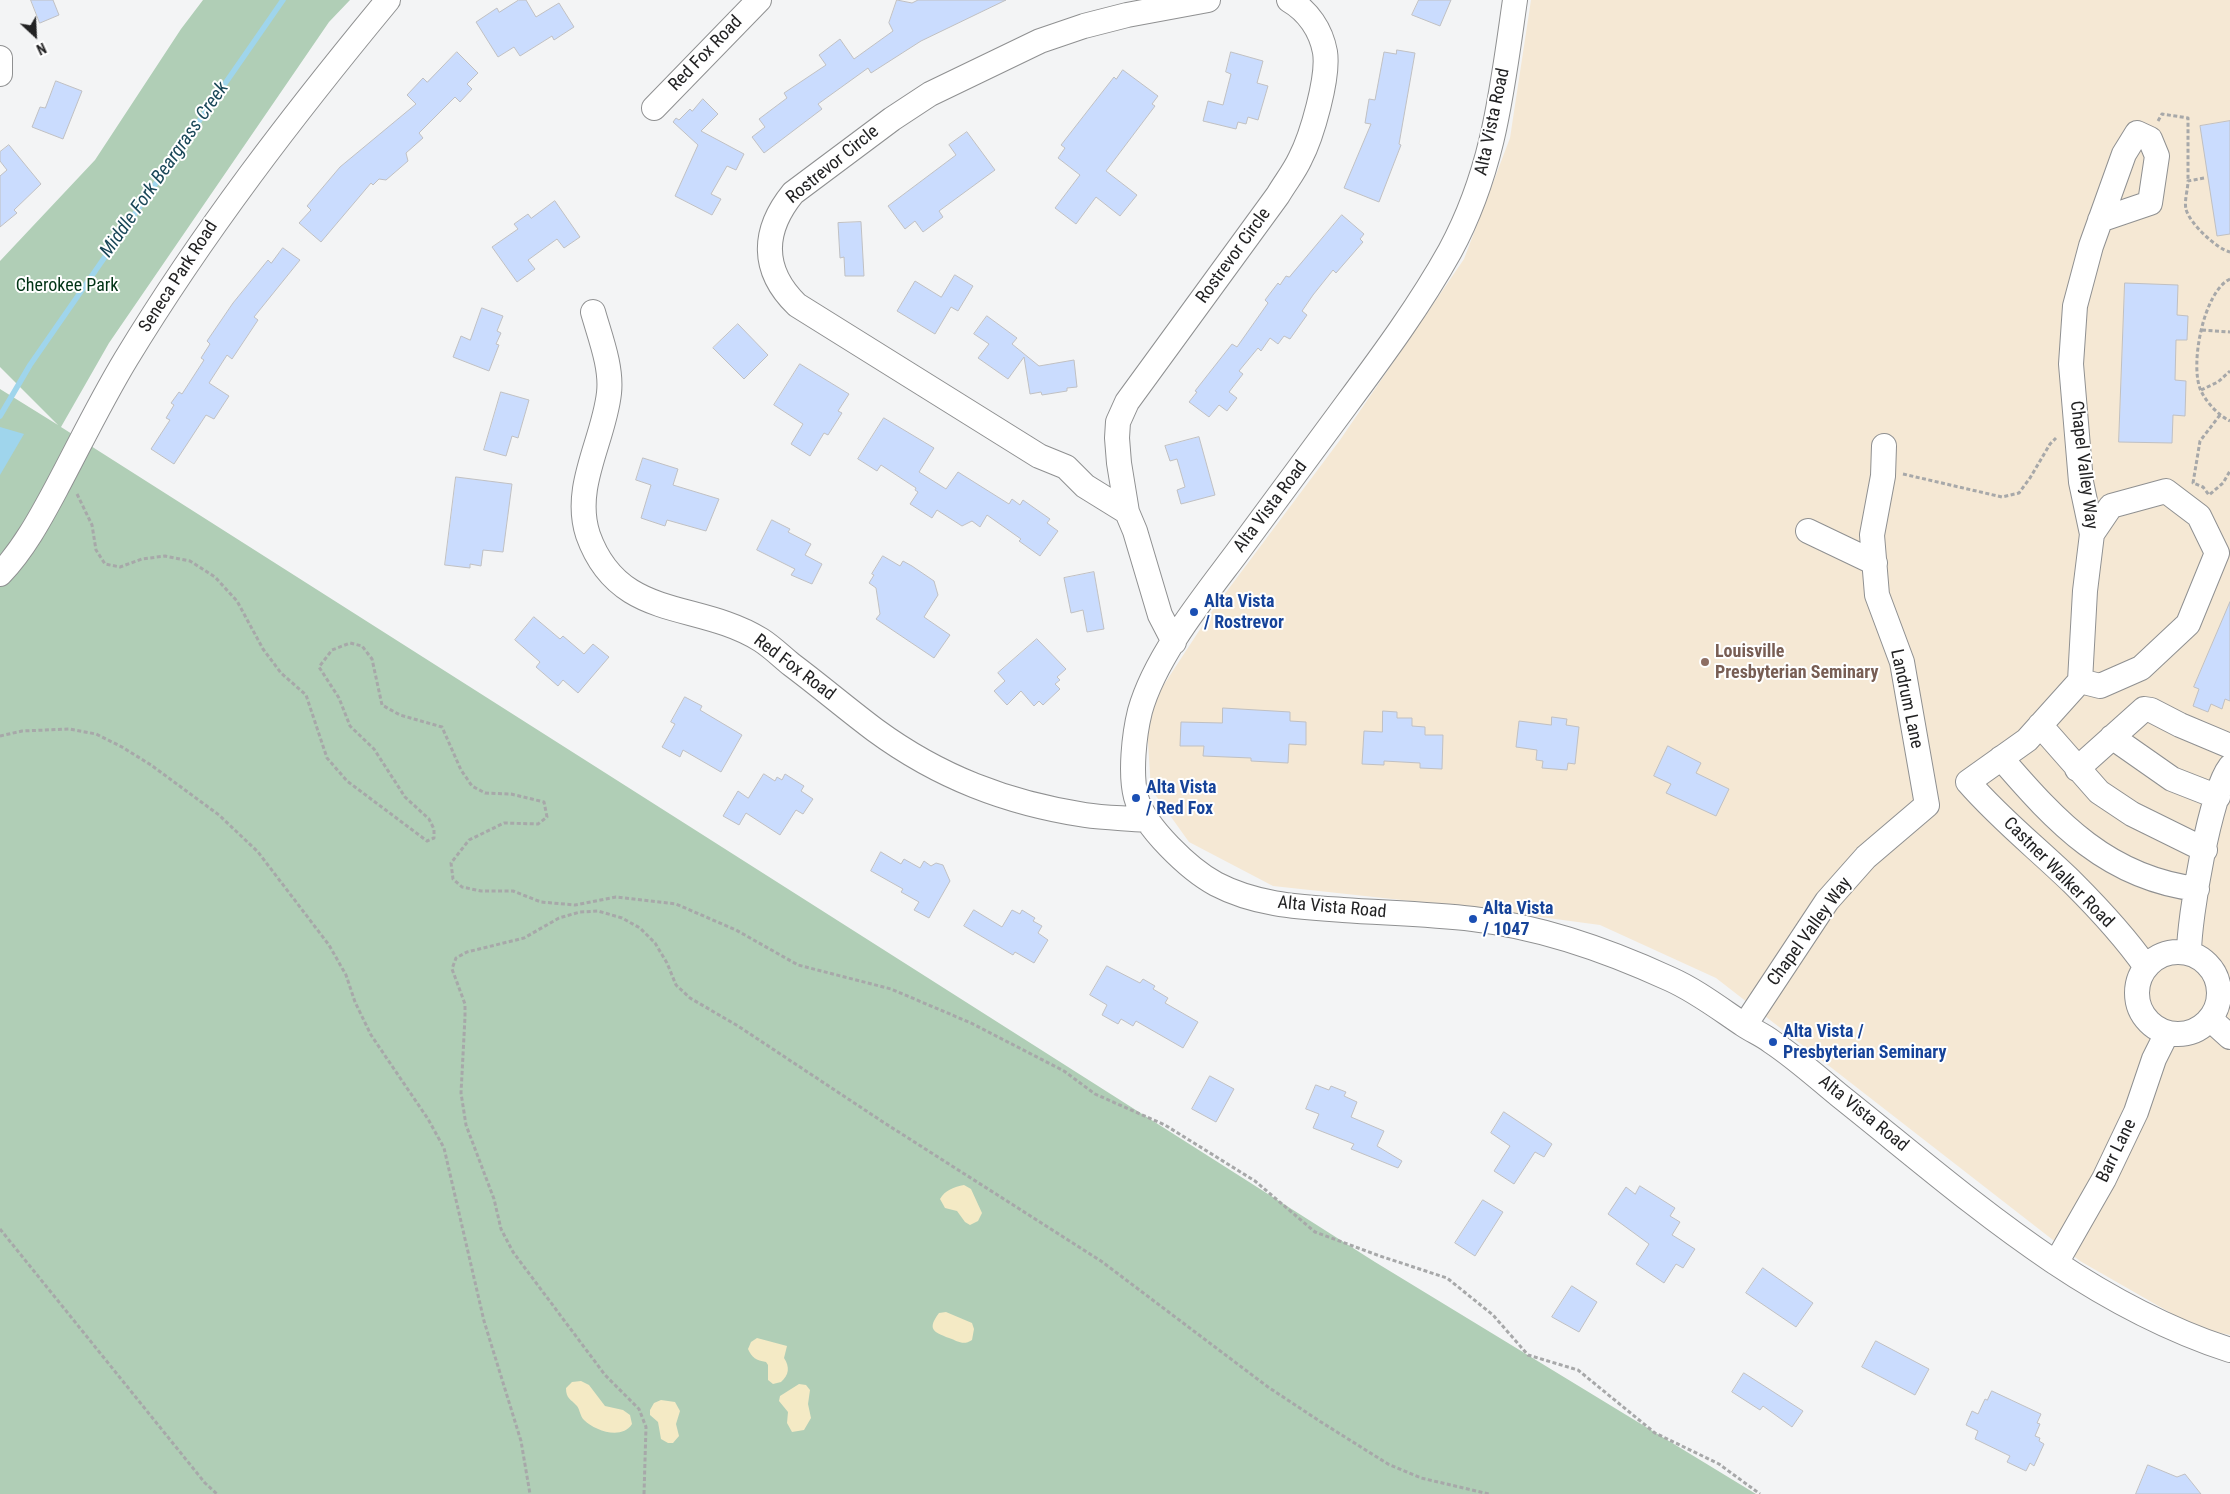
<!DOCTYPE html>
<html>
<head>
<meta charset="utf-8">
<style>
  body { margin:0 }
  #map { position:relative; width:2230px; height:1494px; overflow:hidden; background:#f3f4f5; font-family:"Roboto Condensed",sans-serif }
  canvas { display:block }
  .north { position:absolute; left:10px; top:10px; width:50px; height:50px; -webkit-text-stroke:4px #fff; paint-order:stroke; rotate:155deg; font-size:14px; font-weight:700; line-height:20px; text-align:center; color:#222223 }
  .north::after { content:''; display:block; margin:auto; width:18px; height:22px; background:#222223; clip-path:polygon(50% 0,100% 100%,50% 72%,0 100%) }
</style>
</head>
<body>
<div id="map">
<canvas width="2230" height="1494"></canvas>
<div class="north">N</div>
</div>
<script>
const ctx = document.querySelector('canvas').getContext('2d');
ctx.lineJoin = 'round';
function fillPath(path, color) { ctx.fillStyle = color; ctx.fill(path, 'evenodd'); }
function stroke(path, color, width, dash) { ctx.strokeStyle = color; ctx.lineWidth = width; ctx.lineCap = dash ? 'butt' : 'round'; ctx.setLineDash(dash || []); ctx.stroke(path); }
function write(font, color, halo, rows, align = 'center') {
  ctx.font = font + ' "Roboto Condensed",sans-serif'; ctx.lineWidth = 4; ctx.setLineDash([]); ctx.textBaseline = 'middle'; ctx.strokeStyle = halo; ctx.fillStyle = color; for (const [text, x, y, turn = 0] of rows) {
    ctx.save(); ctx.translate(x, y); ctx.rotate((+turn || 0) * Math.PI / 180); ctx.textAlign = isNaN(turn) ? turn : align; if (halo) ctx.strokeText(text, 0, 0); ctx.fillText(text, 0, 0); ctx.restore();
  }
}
const education = new Path2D(`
  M1531,0H2230V1335L2197,1328L2080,1261L1716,978L1600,925L1466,907L1273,886L1189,842L1151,789L1146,712L1212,611L1340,440L1464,259L1510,138Z`);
const green = new Path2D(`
  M203,0H350L329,22L109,343L61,427L1375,1262L1756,1494H0V389L58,425L0,367V261L95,160L181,29Z`);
const sand = new Path2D(`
  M964,1185L971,1189L982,1213L978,1221L970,1225L965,1222L957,1211L945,1208L940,1199C945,1190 954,1187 964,1185Z
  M946,1312L972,1323L974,1329L972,1340C963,1346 958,1341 949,1338C933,1332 927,1329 939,1313Z
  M757,1338L787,1346L784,1358C790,1367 789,1375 781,1382L773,1384L768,1380V1365L766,1362C756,1360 752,1358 748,1349L751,1342Z
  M581,1381L589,1385L605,1406L623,1410L630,1415L632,1424C622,1440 595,1431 584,1420C580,1416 580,1410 577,1406C571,1399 566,1399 566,1388L572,1382Z
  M799,1384L806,1385L810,1390L808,1404L811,1418L804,1430L792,1432L787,1423L788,1412L779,1401L780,1396Z
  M661,1400L675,1402L680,1411L676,1424L679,1436L673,1443H668L661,1439L658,1422L650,1415V1410L654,1403Z`);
const water = new Path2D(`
  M0,427L24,434L0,475Z`);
const stream = new Path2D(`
  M0,416L30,365L283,0`);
const building = new Path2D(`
  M31,0H53L59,15L40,23Z
  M519,0H526L536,17L559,3L574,27L554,40L552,36L520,56L514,47L498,57L476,22L497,8L499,12Z
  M897,0L912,3L918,0H1006L921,41L871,73L868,68L818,104L822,109L764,153L752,137L765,127L759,119L787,98L784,93L826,65L819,55L840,39L854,59L893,31L889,23Z
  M1419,0H1451L1440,26L1412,15Z
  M1397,50L1415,53L1399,144L1401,145L1379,202L1344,188L1371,124L1365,123L1369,99L1375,100L1384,52L1396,54Z
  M457,52L478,73L467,84L472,89L460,102L455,97L419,133L423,138L406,153L408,161L386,180L379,179L373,185L371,183L321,242L299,223L311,210L307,206L340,167L416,104L407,95L423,78L427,82Z
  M1231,52L1263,61L1257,83L1268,86L1258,120L1248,117L1246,124L1238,122L1236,129L1203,121L1208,101L1223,105L1231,74L1226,72Z
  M1123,70L1158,96L1152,104L1155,106L1106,171L1137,195L1120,216L1096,197L1076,224L1055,208L1080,175L1058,158L1065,148L1061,145L1114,77L1116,79Z
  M56,81L82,91L63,139L32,127L40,107L45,108Z
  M703,99L718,114L701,131L744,154L736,170L727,166L711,194L721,199L712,215L675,196L698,145L673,122L676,118L679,120L690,109L692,111Z
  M2230,121V234L2217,236L2200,126Z
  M967,132L995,170L939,211L943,217L923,232L915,221L905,229L888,206L956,155L949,145Z
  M9,145L41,184L14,210L17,213L0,227V176L7,170L0,161V152Z
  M555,201L580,237L564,248L557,239L528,260L535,269L517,282L492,247L518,229L514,224L528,214L531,218Z
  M1342,215L1364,234L1360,239L1363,242L1336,273L1333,270L1313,295L1302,311L1307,315L1290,339L1284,336L1278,344L1270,338L1261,351L1258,348L1239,371L1243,374L1229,392L1237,398L1227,411L1219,405L1209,417L1189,402L1197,392L1195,391L1232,344L1237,347L1268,303L1265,300L1278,283L1280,285L1286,276L1289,277Z
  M861,222L864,276H845L844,257L840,258L838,223Z
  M283,248L300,260L254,317L258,320L232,359L227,355L209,383L229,396L214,419L206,415L174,464L151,449L170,420L166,418L174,405L171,403L179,392L182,394L204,360L201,358L210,344L207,341L233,303L268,260L271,263Z
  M955,275L973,286L958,311L951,307L935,334L897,311L915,281L941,297Z
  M2125,283L2178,285L2177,315L2188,316L2187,340H2176L2175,380L2186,381L2185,416L2173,415L2172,443L2119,442Z
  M482,308L503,316L497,331L501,333L496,344L499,345L489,371L453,357L461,336L470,340Z
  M987,316L1017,338L1012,344L1039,366L1074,360L1077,387L1067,388V391L1042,395L1041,392L1030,394L1024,357L1008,379L978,358L989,344L974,334Z
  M738,324L768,355L744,379L713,348Z
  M800,364L849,394L838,411L842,413L828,435L824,433L810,456L791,444L803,424L774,405Z
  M501,392L529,400L518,438L512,436L506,456L484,450Z
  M884,418L934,448L919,472L946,489L958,472L1009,504L1012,499L1020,505L1023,500L1050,519L1047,523L1058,531L1040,556L1019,541L1021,539L987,515L980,527L972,521L962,526L937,510L932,518L910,504L918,492L915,490L916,488L881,465L877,471L858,459Z
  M1199,437L1215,495L1181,504L1177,490L1185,487L1177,459L1170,461L1165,446Z
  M643,458L678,469L673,485L719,499L706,531L667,520L665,526L641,518L651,485L636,480Z
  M456,477L512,484L503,552L483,550L481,566L470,564V568L445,565Z
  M772,520L790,529L788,532L811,544L805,555L822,564L812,584L791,575L795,569L757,550Z
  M883,556L900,566L903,561L912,566L934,581L938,595L924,617L950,635L934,658L876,619L880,614L876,588L869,583L874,575L872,574Z
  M1094,572L1104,629L1087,632L1083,610L1071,613L1064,578Z
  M2230,602V701L2225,699L2222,709L2211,704L2208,712L2193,706L2199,689L2194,687Z
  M534,617L560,639L563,636L584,654L593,644L609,657L578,693L563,680L558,686L536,667L540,662L515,640Z
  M1037,639L1066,669L1057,677L1060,680L1055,684L1060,689L1043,705L1039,701L1034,706L1021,691L1007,705L994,691L1005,681L998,673Z
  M685,697L702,706L700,710L742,735L721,772L683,750L680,757L662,747L675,724L671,722Z
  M1223,708L1290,712V721L1306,722V745L1289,744L1288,763L1251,761V758L1203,756L1204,746H1180L1181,722L1222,723Z
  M1383,711L1397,712V718H1412V726L1425,727V735H1443L1442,769L1420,768V763L1384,761V765L1362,764L1364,731L1382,732Z
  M1552,717L1567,719L1566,725L1579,727L1575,764L1568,763L1567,770L1542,768L1543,761L1536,760L1537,750L1516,747L1519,721L1551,725Z
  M1668,746L1701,763L1696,773L1729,789L1716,816L1666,793L1671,784L1654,776Z
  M764,774L775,781L777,777L782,780L785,774L804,786L801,791L813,799L803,814L796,810L780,835L746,813L739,825L723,816L738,791L748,798Z
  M881,852L901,864L904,859L920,868L924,861L931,866L936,863L943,865L950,881L929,918L914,910L919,902L901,892L903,889L871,871Z
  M974,910L1002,927L1012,910L1020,914L1022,910L1035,918L1033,921L1042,926L1038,933L1048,940L1034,963L1015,952L1013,955L964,926Z
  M1107,966L1140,983L1143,979L1155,986L1153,989L1168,998L1165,1003L1198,1022L1183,1048L1136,1021L1133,1026L1121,1019L1118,1024L1102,1015L1107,1005L1090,995Z
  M1210,1076L1234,1089L1216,1122L1192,1109Z
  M1316,1085L1329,1090L1331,1086L1346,1092L1344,1096L1357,1102L1351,1117L1384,1131L1377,1146L1402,1161L1398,1168L1351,1149L1354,1144L1313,1128L1319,1114L1306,1109Z
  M1504,1112L1552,1144L1544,1157L1535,1152L1514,1184L1494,1171L1510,1146L1491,1133Z
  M1640,1186L1675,1208L1670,1216L1680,1222L1672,1235L1695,1249L1683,1268L1676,1264L1664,1283L1636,1264L1649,1244L1608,1214L1626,1187L1635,1194Z
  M1483,1200L1503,1212L1475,1256L1455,1243Z
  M1763,1268L1813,1303L1796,1327L1746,1293Z
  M1572,1286L1597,1302L1579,1332L1552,1317Z
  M1876,1341L1929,1369L1915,1395L1862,1367Z
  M1744,1373L1803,1411L1792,1427L1763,1406L1760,1410L1732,1392Z
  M1992,1391L2041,1414L2037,1423L2040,1424L2035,1436L2040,1438L2039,1441L2044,1444L2034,1466L2030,1463L2026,1471L2007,1462L2010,1456L1975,1439L1978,1431L1966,1425L1972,1411L1978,1414L1985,1399L1987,1400Z
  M2148,1465L2177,1477L2185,1474L2201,1494H2136Z`);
const path = new Path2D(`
  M2158,121L2162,114L2188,118V181
  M2204,178L2188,181C2188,189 2184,201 2186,209C2189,223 2217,249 2230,252
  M2230,279C2204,291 2189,365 2201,391C2207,403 2218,415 2230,421
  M2202,330L2230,332
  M2201,390L2218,382L2230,371
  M2220,415L2200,441L2193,483L2203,487L2209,495L2223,483L2230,471
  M1903,474L2002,497L2019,493L2030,478L2050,444L2056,438
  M77,494L92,525L96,550L105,564L120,567L142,559L165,556L190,561L215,577L237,601L263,649L281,673L306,695L327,758L347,781L427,841L434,838V829L429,819L405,797L374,749L350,726L339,698L319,667L332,650L350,643L362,646L372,659L382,705L400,715L442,727L461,770L472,786L485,793L511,794L544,802L547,817L538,824L504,823L469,840L451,863L453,879L462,887L481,891H513L541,902L575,905L616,897L676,904L736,930L798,965L891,989L971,1023L1064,1071L1095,1094L1165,1125L1255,1181L1315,1232L1380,1256L1447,1278L1493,1315L1528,1355L1578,1370L1655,1433L1719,1464L1760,1494
  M0,736L22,731L69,729L96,734L122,747L151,765L219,815L258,852L329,945L346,975L355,1002L371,1035L428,1119L444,1148L484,1321L521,1441L530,1494
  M0,1229L205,1483L217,1494
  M644,1494L646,1427L639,1409L605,1375L513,1252L501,1229L494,1199L466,1125L461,1093L465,1017V1004L452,969L456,958L467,952L524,938L559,918L580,912L598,911L622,918L640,928L655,943L667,963L676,985L690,998L738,1026L883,1122L1101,1261L1268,1387L1321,1422L1388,1464L1421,1478L1489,1494`);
const minor = new Path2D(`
  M1515,0C1502,90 1494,170 1450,251C1420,305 1383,355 1346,405C1310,454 1273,504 1236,554C1203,598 1155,657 1140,711C1134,735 1130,774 1136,797C1144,827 1190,870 1216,884C1256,905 1299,907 1343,910C1386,913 1430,914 1473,919C1542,927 1607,950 1670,979C1697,991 1720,1009 1744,1025C1753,1031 1763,1035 1772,1042C1796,1058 1818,1078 1840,1096C1962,1193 2079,1301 2230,1350
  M0,58V74
  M654,108L759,0
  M2100,220L2150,203L2157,156L2150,139L2137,133L2124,154L2091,246L2075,306L2071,364L2081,482L2092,534L2085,591L2080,681L2027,740L1968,782C2000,819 2038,849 2073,883C2099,909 2125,937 2146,967
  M593,312C600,337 612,367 609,393C604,440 572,487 588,535C619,622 697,600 761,640C772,647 782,657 792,665C820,686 847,709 875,730C939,777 1007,803 1085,815C1105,818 1126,818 1146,820
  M1127,512L1085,486L1066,467L1039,456L797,305C761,270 762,231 793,193L892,119L930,94L1040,41L1084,26L1127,15L1208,0
  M1808,531L1875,563
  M0,574C23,550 40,519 56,489C79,446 100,402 126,359C203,232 293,115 388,0
  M1174,642L1160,615L1135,531L1127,512L1119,463L1117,438L1118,422L1127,402L1278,195C1285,183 1294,172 1300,159C1312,136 1329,77 1325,52C1321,30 1308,11 1289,0
  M2080,681L2100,686L2141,668L2188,624L2217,553L2199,516L2166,491L2111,506L2092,534
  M2040,725L2099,792L2132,814L2205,850
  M2112,737L2172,779L2218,797
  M2001,758C2057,823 2108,878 2197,889
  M2077,769L2144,709L2151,710L2180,725L2230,746
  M2137 993a41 41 0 1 1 82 0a41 41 0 1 1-82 0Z
  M2189,953C2189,918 2210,793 2230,767
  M2210,1019L2230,1037
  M1745,1025L1827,901L1866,857L1927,805L1902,662L1877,595L1872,535L1883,476L1884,446
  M2056,1263L2104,1179L2136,1112L2154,1059L2167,1033`);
const markers = [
  [1194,612,5,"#1a4fb4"],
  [1705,662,5,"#8d6e63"],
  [1136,798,5,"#1a4fb4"],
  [1473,919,5,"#1a4fb4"],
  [1773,1042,5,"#1a4fb4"]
];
const streetNames = [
  ["Red Fox Road",706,54,-46],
  ["Alta Vista Road",1493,122,-78],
  ["Rostrevor Circle",833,165,-39],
  ["Rostrevor Circle",1234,256,-54],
  ["Seneca Park Road",179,277,-57],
  ["Chapel Valley Way",2083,465,83],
  ["Alta Vista Road",1271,507,-53],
  ["Red Fox Road",794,668,37],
  ["Landrum Lane",1906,699,78],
  ["Castner Walker Road",2058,873,45],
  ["Alta Vista Road",1332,908,5],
  ["Chapel Valley Way",1810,932,-54],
  ["Alta Vista Road",1863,1114,39],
  ["Barr Lane",2117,1151,-64]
];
const parkNames = [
  ["Cherokee Park",67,286]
];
const transitNames = [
  ["Alta Vista",1204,602],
  ["/ Rostrevor",1204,623],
  ["Alta Vista",1146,788],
  ["/ Red Fox",1146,809],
  ["Alta Vista",1483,909],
  ["/ 1047",1483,930],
  ["Alta Vista /",1783,1032],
  ["Presbyterian Seminary",1783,1053]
];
const educationNames = [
  ["Louisville",1715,652],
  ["Presbyterian Seminary",1715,673]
];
const waterNames = [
  ["Middle Fork Beargrass Creek",165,170,-55]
];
fillPath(education, '#f5e8d4');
fillPath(green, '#b0ceb6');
fillPath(sand, '#f4eac5');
fillPath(water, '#9fd5ec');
stroke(stream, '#9fd5ec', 5.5);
fillPath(building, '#cadcfe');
stroke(building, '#c0c0c2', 1);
stroke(minor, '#8f9091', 26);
stroke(path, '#a7a8a9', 3, [4, 2.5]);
stroke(minor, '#fff', 24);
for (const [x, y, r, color] of markers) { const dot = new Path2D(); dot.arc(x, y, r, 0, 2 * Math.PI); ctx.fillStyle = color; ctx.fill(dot); stroke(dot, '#fff', 2); }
write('18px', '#222223', '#fff', streetNames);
write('18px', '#003315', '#fff', parkNames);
write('bold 18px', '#164399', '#fff', transitNames, 'left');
write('bold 18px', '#785e54', '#fff', educationNames, 'left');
write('italic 19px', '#1a4758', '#fff', waterNames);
</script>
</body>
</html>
